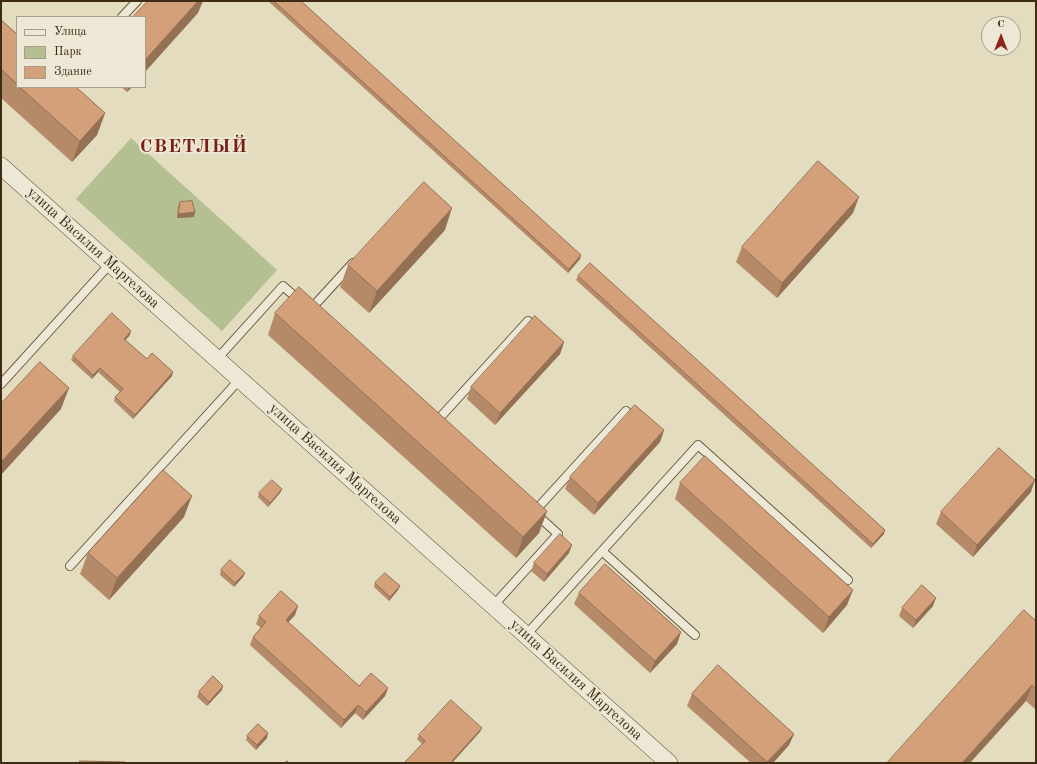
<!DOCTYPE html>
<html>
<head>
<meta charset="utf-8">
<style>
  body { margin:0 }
  #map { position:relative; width:1037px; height:764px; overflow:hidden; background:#e4dcbf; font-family:"Old Standard TT",serif }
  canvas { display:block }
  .frame { position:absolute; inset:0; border:2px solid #3f2c14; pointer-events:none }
  .legend { position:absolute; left:16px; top:16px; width:130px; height:72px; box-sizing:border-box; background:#ede8d5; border:1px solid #a79d88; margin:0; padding:5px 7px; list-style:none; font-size:12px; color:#3f2c14 }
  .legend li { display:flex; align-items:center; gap:8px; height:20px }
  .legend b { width:20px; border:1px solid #a79d88 }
  .north { position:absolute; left:981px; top:16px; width:40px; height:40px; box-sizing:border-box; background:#ede8d5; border:1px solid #a79d88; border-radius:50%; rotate:0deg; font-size:11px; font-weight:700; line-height:16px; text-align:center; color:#3f2c14 }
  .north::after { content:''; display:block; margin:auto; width:14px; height:18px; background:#8f2418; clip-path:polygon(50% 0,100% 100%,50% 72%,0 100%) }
</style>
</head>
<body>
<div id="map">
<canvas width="1037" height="764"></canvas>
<div class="frame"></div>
<ul class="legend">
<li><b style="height:5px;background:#ede8d5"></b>Улица</li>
<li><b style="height:11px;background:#b4c092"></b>Парк</li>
<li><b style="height:11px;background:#d3a079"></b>Здание</li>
</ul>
<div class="north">С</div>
</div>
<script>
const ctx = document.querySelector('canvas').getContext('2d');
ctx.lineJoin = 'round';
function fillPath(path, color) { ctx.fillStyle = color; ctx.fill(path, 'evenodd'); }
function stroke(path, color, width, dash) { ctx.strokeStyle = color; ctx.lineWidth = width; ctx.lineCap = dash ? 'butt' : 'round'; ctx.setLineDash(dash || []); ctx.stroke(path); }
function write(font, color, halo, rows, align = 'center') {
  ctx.font = font + ' "Old Standard TT",serif'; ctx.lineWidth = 4; ctx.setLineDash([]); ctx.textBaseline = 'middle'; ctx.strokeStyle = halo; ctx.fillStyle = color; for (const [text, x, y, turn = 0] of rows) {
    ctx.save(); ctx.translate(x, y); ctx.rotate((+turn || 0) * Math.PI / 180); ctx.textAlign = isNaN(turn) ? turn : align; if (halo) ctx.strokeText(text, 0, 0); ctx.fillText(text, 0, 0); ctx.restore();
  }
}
const green = new Path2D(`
  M131,138L277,270L222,331L76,199Z`);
const service = new Path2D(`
  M122,17L137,1
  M310,310L353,263
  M217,359L283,286L300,301
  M1,384L110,264
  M435,423L528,321
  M534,512L626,411
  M602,551L695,635
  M70,566L240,379
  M493,606L558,534L536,514
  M526,635L698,445L848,580`);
const minor = new Path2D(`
  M1,166L669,763`);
const wall = new Path2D(`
  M268,1H301L580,259L568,273Z
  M1,20L17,34V87H76L105,113L97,135L72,162L1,98Z
  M121,87H132L127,92Z
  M180,202L194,217L177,218L178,206Z
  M853,213L777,298L736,262L742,247Z
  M445,230L369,313L340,287L348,265Z
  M578,276L884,534L871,548L576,280Z
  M275,313L547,511L539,533L516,558L268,335Z
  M130,335L125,340L147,359L172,376L133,419L114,401L115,397L120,392L98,372L92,379L71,360L73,356Z
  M564,342L560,354L495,425L467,399L471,387Z
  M664,430L660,442L594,515L565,489L570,477Z
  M680,483L847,605L823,633L675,499Z
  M282,489L280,493L268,507L258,497L259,493Z
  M1031,492L973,557L936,524L941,512Z
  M184,517L109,600L80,574L88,553Z
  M569,553L544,582L531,571L534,563Z
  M221,570L245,573L243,577L234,587L220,575Z
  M375,583L400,586L398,590L389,601L374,587Z
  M579,593L681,632L677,644L650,673L574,604Z
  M933,606L913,628L899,616L902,608Z
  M295,615L288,622L359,686L388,688L385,696L363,720L355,713L341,728L250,645L253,637L261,628L256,624L259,616Z
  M1036,621V707L1035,709L1026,701Z
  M222,690L207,706L197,697L199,692Z
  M692,694L794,734L789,745L773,763H751L687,706Z
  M480,732L422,744L417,739L419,735Z
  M247,736L267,738L256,750L246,740Z`);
const shadedWall = new Path2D(`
  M198,1H203L198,13L145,72V60Z
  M129,87H132L127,92Z
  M105,113L97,135L72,162L80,141Z
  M859,197L853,213L777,298L782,283Z
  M452,208L445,230L369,313L377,291Z
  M195,212L194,217L177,218L178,214Z
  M581,255L580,259L568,273L569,269Z
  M131,331L130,335L123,343L124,339Z
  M564,342L560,354L495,425L500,413Z
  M100,368L98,372L92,379L93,375Z
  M173,372L172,376L133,419L135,415Z
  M69,388L61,409L1,475V462Z
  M664,430L660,442L594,515L598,503Z
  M1035,480L1031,492L973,557L977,545Z
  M282,489L280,493L268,507L270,503Z
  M192,496L184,517L109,600L117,578Z
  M547,511L539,533L516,558L523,537Z
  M885,530L884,534L871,548L873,544Z
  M572,545L569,553L544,582L547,574Z
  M245,573L243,577L234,587L235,583Z
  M400,586L398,590L389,601L390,597Z
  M853,590L847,605L823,633L829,617Z
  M936,598L933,606L913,628L916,620Z
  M298,606L295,615L283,628L286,620Z
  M681,632L677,644L650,673L655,661Z
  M1032,685L1026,701L970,763H962Z
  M223,686L222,690L207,706L209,702Z
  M388,688L385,696L363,720L366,712Z
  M358,705L355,713L341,728L344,720Z
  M482,728L480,732L452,763V761Z
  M268,733L267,738L256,750L257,745Z
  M794,734L789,745L773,763H767Z`);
const building = new Path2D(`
  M148,1H198L145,60V17H133Z
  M274,1H301L581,255L569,269Z
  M1,20L17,34V84L1,69Z
  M20,87H76L105,113L80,141Z
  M818,161L859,197L782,283L742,247Z
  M424,182L452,208L377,291L348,265Z
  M192,201L195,212L178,214L180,202Z
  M590,263L885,530L873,544L578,276Z
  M299,287L547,511L523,537L275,313Z
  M112,313L131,331L124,339L147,359L152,353L173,372L135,415L115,397L123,389L100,368L93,375L73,356Z
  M535,316L564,342L500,413L471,387Z
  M40,362L69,388L1,462V404Z
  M635,405L664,430L598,503L570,477Z
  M999,448L1035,480L977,545L941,512Z
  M705,456L853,590L829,617L680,483Z
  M163,470L192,496L117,578L88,553Z
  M272,480L282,489L270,503L259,493Z
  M560,534L572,545L547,574L534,563Z
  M230,560L245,573L235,583L221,570Z
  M605,564L681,632L655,661L579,593Z
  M385,573L400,586L390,597L375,583Z
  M922,585L936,598L916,620L902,608Z
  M281,591L298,606L286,620L359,686L371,673L388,688L366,712L358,705L344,720L253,637L266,622L259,616Z
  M1024,610L1036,621V689L1032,685L962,763H887Z
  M718,665L794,734L767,762L692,694Z
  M213,676L223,686L209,702L199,692Z
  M451,700L482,728L452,761L455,763H404L425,741L419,735Z
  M258,724L268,733L257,745L247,736Z
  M80,761L125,762V763H80Z
  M287,761L289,763H285Z`);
const streetNames = [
  ["улица Василия Маргелова",93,248,42],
  ["улица Василия Маргелова",335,464,42],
  ["улица Василия Маргелова",576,680,42]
];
const districtNames = [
  ["СВЕТЛЫЙ",194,147]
];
fillPath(green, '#b4c092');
stroke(service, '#68583f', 10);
stroke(minor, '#68583f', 18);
stroke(service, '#ede8d5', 8);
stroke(minor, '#ede8d5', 17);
fillPath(wall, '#b58a68');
fillPath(shadedWall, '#947055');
fillPath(building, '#d3a079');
stroke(building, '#947055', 1);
write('15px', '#3f2c14', '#ede8d5', streetNames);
ctx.letterSpacing = '1px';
write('bold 19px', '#7a1f14', '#ede8d5', districtNames);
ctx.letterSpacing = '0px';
</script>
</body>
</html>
